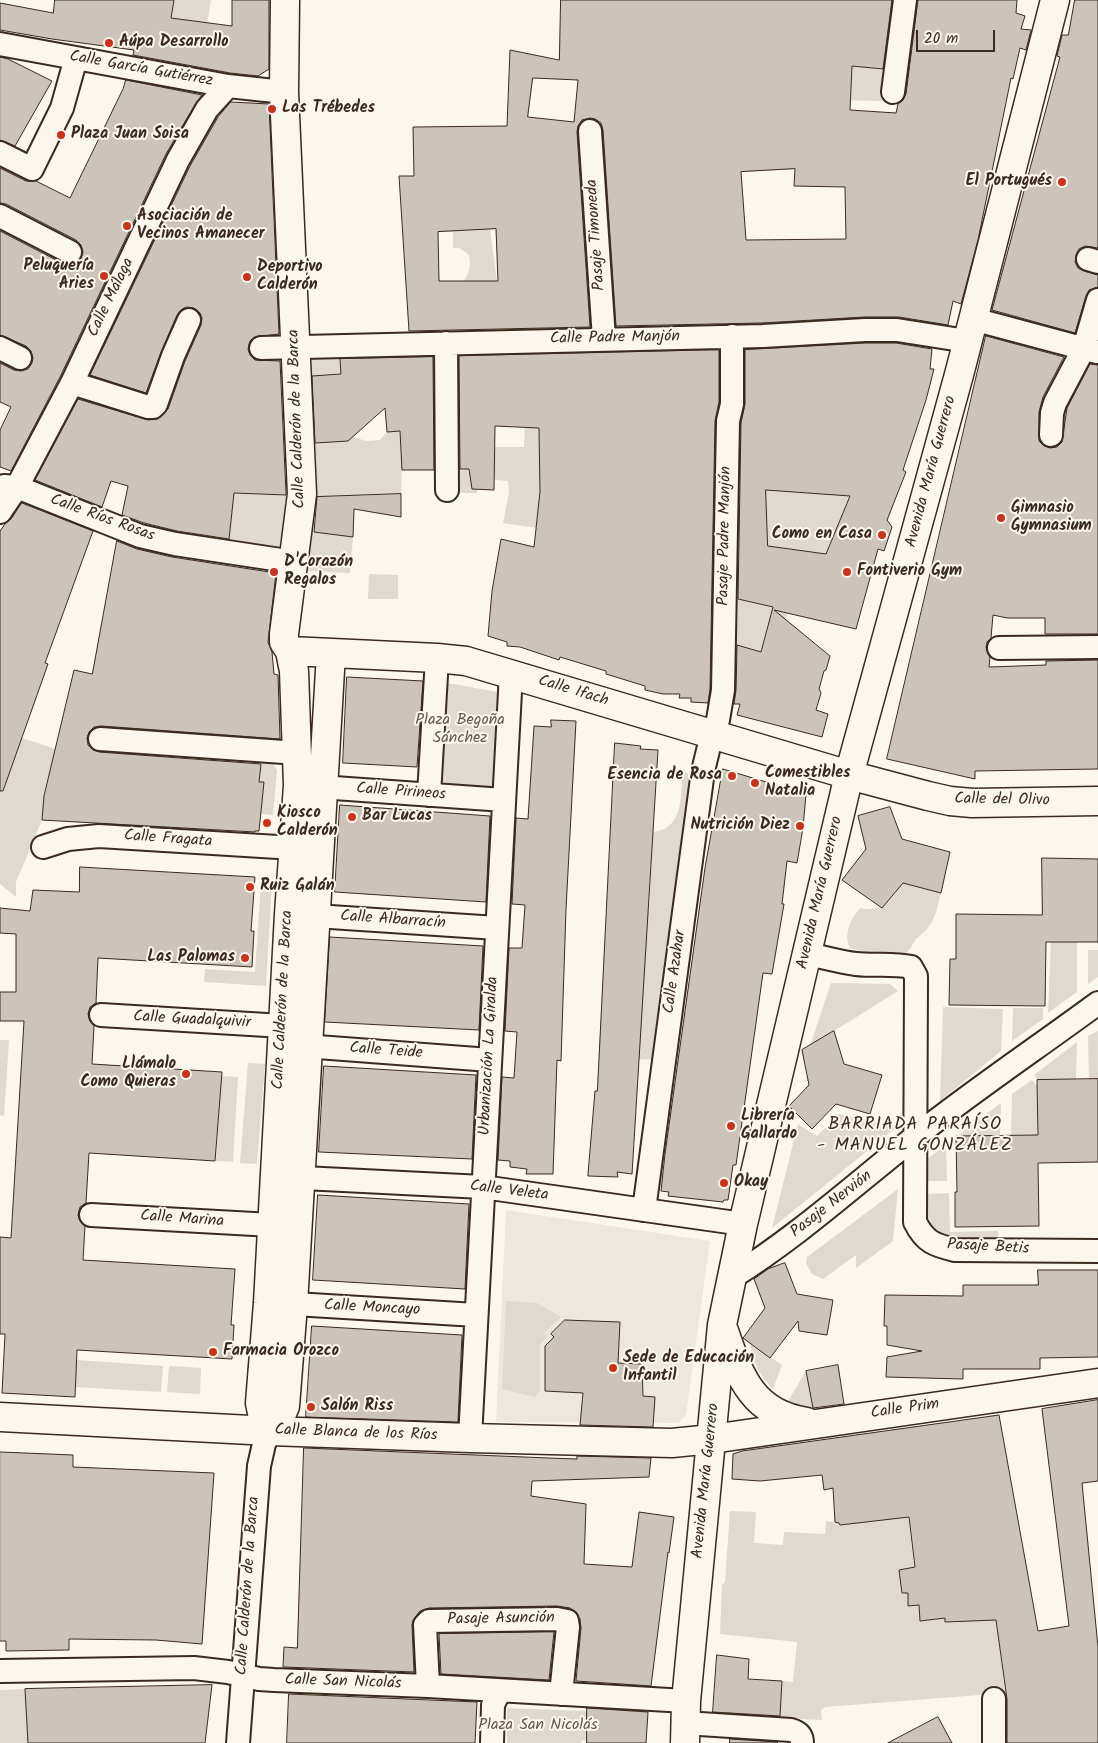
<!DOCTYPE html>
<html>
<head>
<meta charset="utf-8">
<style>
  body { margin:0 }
  #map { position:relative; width:1098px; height:1743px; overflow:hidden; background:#fbf7ec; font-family:Kalam,sans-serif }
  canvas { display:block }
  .scale { position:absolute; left:916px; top:30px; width:79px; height:22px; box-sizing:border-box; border:2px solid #3b2a1e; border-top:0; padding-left:6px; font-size:15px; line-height:18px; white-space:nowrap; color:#3b2a1e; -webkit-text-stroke:4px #fbf7ec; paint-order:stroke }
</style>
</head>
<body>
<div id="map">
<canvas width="1098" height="1743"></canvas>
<div class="scale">20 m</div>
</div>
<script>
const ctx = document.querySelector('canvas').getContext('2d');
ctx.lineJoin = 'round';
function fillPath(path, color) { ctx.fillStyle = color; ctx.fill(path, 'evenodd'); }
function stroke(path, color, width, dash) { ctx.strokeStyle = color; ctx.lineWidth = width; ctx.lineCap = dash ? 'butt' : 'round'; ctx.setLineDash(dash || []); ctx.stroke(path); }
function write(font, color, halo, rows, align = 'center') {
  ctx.font = font + ' Kalam,sans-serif'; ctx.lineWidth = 4; ctx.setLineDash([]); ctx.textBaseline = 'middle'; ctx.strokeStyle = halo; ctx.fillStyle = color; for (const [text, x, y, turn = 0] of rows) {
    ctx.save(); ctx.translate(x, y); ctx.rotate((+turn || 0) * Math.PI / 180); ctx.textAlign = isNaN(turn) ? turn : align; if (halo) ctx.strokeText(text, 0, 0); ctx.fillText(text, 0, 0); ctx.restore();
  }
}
const built = new Path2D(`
  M506,1210L710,1241L686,1415L678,1423L496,1422Z`);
const green = new Path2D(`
  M174,0H211L207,24L171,18Z
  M817,61L886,70L882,101L838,100Z
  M490,229L497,282H463C470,272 471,266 469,255L460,248H453V231Z
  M340,358L341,374L325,375L326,387H312L310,359Z
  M525,419H540V493L537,528L503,523L509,492L508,481L495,480L494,474H479L477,493H457V469H494L495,447H524Z
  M400,431L402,467L401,494L315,497V443L348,441L353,437L366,441L380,440L387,432Z
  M872,487L897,495L888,521L864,512L827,554L768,546L766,490Z
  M219,493L287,495L279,549L229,542L231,521L215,520Z
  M312,532L353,537L350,573L307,571Z
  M369,574L398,575V599H368Z
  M733,598L788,611L784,627L768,624L761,652L732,644Z
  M427,681L454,684L497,692L494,788L430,784Z
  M16,736L56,749L44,796L42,820L16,882V897L0,884V765L11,770L15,756L0,750Z
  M261,762L273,764L277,770L273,815L260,814L263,782H259Z
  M682,768L688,774L689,785L676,911L656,1060L639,1059L640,909H649L653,832C685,829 681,792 682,768Z
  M261,883H272L266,986L204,982L205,969L255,972Z
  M903,883L941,893C937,906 936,921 925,931C922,934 919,936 916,939C913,943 911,949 907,952C897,961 862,951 850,948C843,935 851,918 860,908C884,913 889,899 903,883Z
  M1051,942H1077V992L1048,1013Z
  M1088,950H1098V977L1088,984Z
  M831,983L890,984L898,991L810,1046Z
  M943,1007L1003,1009L1001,1051L940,1101Z
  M1013,1008H1043V1019L1012,1041Z
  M1098,1031V1079L1089,1080L1088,1036Z
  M0,1040H9L4,1116L0,1115Z
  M1077,1042L1076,1080H1038L1034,1075Z
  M248,1063L265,1064L257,1164L240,1163Z
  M221,1076L238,1077L233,1162L216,1161Z
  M1032,1080L1038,1087L1037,1135H1011L1012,1094Z
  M1001,1103L1000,1135L956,1136L960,1134Z
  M839,1114L898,1126L772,1228L798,1124L817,1136Z
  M946,1145L947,1181H924L927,1159Z
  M898,1189L893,1241L856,1268V1255L823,1279L812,1274L806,1263L807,1257Z
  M949,1193L950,1232L998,1231V1238L945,1239L928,1227L927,1194Z
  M506,1301L537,1303L561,1317L544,1333L547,1337L540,1344V1390L535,1397L502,1389Z
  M750,1343L782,1365L773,1389C759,1375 753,1362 750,1343Z
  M77,1360L163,1366L161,1392L75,1387Z
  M169,1366L201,1368L200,1394L167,1392Z
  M806,1371L813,1407H803L788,1401Z
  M730,1511L756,1512L754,1543L783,1545L784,1532L825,1534L826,1521L839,1523L840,1525L908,1515L914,1567L899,1570L902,1593H908V1606L919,1605L920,1621L945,1618L993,1592L1005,1693L825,1707L821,1710L822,1720L779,1718L782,1681L793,1682L797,1642L720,1634L722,1585L725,1582Z
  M25,1689L28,1743H0V1690Z
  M507,1708L587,1711V1741L582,1740L581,1743H507Z`);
const building = new Path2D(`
  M55,0H174L171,18L232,26V0H269V69L258,76L230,73L133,55L134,50L52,39L0,30V3L53,13Z
  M561,0H892L883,69L852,66L850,110L896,113L898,104L903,100L906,94L918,0H1017L1016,13L1025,16L1021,29L1031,30L1026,50L1020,48L1013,79L1011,78L978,240L961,304L953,301L948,325L899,317H865L762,323L616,326L603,130L601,123L595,119L590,118L582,120L578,126L577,132L590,327L409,331L399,176H414L413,127L507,126L510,50L559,60ZM533,78L578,80L574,122L528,117ZM795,169L794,186L845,187L846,239L746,240L741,172ZM496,229L498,281H439L438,232Z
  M1075,0H1098V248L1085,246L1079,249L1076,255L1075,262L1078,268L1084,271L1098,275V287L1089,290L1086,296L1075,333L992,310L1060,57L1057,56L1062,35H1068Z
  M0,57L8,59L52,81L15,146L0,140Z
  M126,80L202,95L196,103L166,154L60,377L11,471L0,467V430L11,407L0,402V363L14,370L21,371L28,369L32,363L33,358L31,351L26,346L0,335V231L64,264L70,265L77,263L81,258L83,252L81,245L76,240L6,204L0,203V168L26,181H36L70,198L123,89Z
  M231,102L269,104L279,334L255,337L250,341L248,349L250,355L255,360L280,361L286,493V495L234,493L229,539L177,531L144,523L122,515L128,486L111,481L102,507L35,480L78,399L148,420L158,419L168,409L185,361L201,325L202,318L200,313L194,308L187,307L182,309L177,315L161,352L146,393L90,375L190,166L218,117Z
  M986,336L1064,357L1043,397L1039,412V441L1044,446L1050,448L1057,447L1062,442L1067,408L1090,364L1098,365V634H1045V618H1007L993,615L991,638L987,642L986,648L990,657L989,667L1046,665V661L1098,660V769L975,771V779L887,759Z
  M865,343H896L932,349L930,369H934L926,400L903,470L906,472L887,520L892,527L884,551L878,549L856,629L774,610L830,656L826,670L824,671L819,689L821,693L816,710L828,714L822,737L737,715L740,704H734L736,690L737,645L761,652L773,607L738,599L741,423L745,404V350ZM766,490L850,496L826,554L768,546Z
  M719,350V402L715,421L710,689L708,703L691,702V698H679L680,694H663L645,690V686L606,674V671L560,657L559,660L520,647L507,646V642L488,636L492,591L501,539L534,547L540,492L539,428L495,426L494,490L472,489L469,469H460L459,356Z
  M433,357L434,470H402L400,431L387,432L385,408L348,441L315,443L312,376L341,374L340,359Z
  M401,494V517L354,509L353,537L314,532L317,497Z
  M22,503L93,531L45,663L48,664L3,791H0V531L5,524L11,519Z
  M117,541L137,549L172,557L276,573L268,642L272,652L274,674L278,675L280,739L101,726L94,727L89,732L87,738L88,745L93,750L99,752L261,764L259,782H264L259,831H255V832L42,820L44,796L74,670L92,674Z
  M347,677L423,681L417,767L343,763Z
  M551,720L576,721L566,909L561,1061L557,1060L553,1174H526L527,1169L510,1167V1161L498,1160L502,1077L514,1078L517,1032L505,1031L509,948H522L525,905L512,904L516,818L528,819L534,726L551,727Z
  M615,743L641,746L640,749L658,750L632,1174L617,1172L618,1177L588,1176V1174L595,1091H597Z
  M723,769L806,794L803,828L797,863L787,861L782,904H784L772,974L763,973L736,1165H733L728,1200H724L723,1202L668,1196L669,1192L661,1191L665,1154L705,868Z
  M340,805L490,816L486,902L335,892Z
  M890,807L902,839L950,852L941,893L903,883L882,908L842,880L866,849L858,816Z
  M1042,858L1098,859V942H1046L1045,1006L949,1005L950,959H956V914L1042,915Z
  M80,867L255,877L251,931H254L252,967L98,958L96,1003L90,1007L88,1014L90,1021L94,1026L92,1064L222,1072L215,1161L89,1153L86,1203L80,1207L78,1215L80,1221L85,1226L83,1260L235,1269L231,1325H234L232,1359L77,1350L75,1397L2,1393L5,1334H0V1237L11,1238L24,1021H0V992H16V934L0,933V908L30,911L33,890L79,892Z
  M330,937L483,946L479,1030L325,1022Z
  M834,1031L844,1064L882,1075L870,1114L836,1104L812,1129L789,1106L809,1085L802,1050Z
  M324,1066L476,1075L472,1159L319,1152Z
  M1098,1079V1162L1038,1163L1039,1226L955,1227V1192H957L956,1136L1038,1135L1037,1080Z
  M318,1195L469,1204L465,1289L313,1280Z
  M785,1263L797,1294L833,1300L827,1335L799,1331L798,1321L770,1358L743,1338L765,1308L754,1279L768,1269Z
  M1038,1270H1098V1357L1040,1358V1369H963V1379L886,1377L887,1357L922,1351L887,1345V1326H884L885,1295L963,1296V1285H1038Z
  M565,1320L620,1322L618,1363L642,1364L643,1396L655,1397L653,1427L580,1425L583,1393L545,1391V1346L554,1337L551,1334Z
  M312,1326L462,1335L458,1422L306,1417Z
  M838,1365L844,1404L813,1408L806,1371Z
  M1098,1400V1481L1082,1483L1098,1647V1743H1007V1699L996,1620L945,1622V1618L920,1621L919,1605L908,1606V1593H902L899,1570L915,1567L909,1517L840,1525L839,1523L835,1522L833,1488L824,1490L822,1475L760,1481L732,1479L733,1454L742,1451L999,1415L1038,1631L1069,1626L1042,1409Z
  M304,1448L549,1458L577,1459V1456L651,1458L649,1477L532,1481L531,1496L586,1504L584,1564L632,1567L639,1512L674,1517L669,1553L668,1552L651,1686L576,1681L581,1628L580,1619L576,1612L570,1608L557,1606L429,1608L420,1611L413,1620L412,1625L414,1672L283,1667L284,1647L297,1648Z
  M0,1452L73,1455V1467L214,1473L202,1644L156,1640L69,1639V1650L6,1651V1641H0Z
  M554,1632L549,1680L441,1674L439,1634Z
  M717,1655L749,1659L748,1679L782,1681L780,1716L713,1712Z
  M212,1685L205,1743H28L25,1689Z
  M289,1694L477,1702L475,1743H287Z
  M587,1708L648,1712L646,1743H587Z
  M938,1717L952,1743H888Z
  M730,1739L778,1742L777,1743H730Z`);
const street = new Path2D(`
  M0,44L228,86L284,92
  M893,92L905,0
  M590,131L604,339
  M0,153L32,169L62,108L76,58
  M0,216L70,252
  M1088,259L1098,262
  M973,319L1097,352
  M446,343L447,490
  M0,348L20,358
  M261,348L763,336L865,330H897L967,341
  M72,383L148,407H153L156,404L173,356L189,320
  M1051,435L1052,413L1055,403L1084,348L1098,300
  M4,486L17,487L140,536L175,544L294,562
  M0,512L17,487L72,383L178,160L207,109L228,86
  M999,648L1098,647
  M100,739L298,753
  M306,786L504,800
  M429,795L437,658
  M43,847L68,839L99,836L294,848
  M300,915L497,928
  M807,954C823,957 840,962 856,964C875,966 893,963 911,967L916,976L915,1222C925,1242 934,1245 955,1250L1098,1251
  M101,1015L283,1026
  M291,1045L490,1060
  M283,1177L483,1187L743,1224
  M644,1210L703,771L712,734L718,720L723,690L728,421L732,404V336
  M91,1215L272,1225
  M731,1278C797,1237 854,1185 915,1137C974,1090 1037,1048 1098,1003
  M278,1303L476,1315
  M470,1438L511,673
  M0,1671L194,1668L228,1672L259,1679L274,1680L428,1686L686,1701
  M428,1686L425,1625L429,1621L557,1619L567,1621L568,1627L561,1694
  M994,1699V1743
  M685,1723L791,1730C798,1732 802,1735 802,1743
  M238,1743L259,1466L264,1444L270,1431
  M492,1743L493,1705L497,1696L503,1691`);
const secondary = new Path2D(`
  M290,651L437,658L466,661L849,775L928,796L950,801L972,803L1098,801
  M724,1331C740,1378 753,1414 807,1422
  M0,1417L270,1431L470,1438L672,1443L712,1439L1098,1383
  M270,1431L264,1422L260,1403L268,1303L289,914L298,785L294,671L290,651L284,642V634L302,494L284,92L285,0
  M270,1431L278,1423L285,1406L293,1305L331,653
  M685,1743L686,1701L722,1325L743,1224L849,775L960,371L1055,0`);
const markers = [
  [109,43,5,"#c8321e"],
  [272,109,5,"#c8321e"],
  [61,135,5,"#c8321e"],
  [1062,182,5,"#c8321e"],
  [127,226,5,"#c8321e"],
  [104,276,5,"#c8321e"],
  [247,277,5,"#c8321e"],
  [1001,518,5,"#c8321e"],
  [882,535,5,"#c8321e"],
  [274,572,5,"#c8321e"],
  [847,572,5,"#c8321e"],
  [732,776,5,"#c8321e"],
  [755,783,5,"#c8321e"],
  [352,817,5,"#c8321e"],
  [267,823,5,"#c8321e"],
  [800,826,5,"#c8321e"],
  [250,887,5,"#c8321e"],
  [245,958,5,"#c8321e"],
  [186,1074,5,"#c8321e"],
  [731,1126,5,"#c8321e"],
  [724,1183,5,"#c8321e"],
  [213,1352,5,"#c8321e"],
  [613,1368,5,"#c8321e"],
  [311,1407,5,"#c8321e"]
];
const poiNames = [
  ["Aúpa Desarrollo",119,43],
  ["Las Trébedes",282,109],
  ["Plaza Juan Soisa",71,135],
  ["El Portugués",1052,182,"right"],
  ["Asociación de",137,217],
  ["Vecinos Amanecer",137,235],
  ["Peluquería",94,267,"right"],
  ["Aries",94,285,"right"],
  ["Deportivo",257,268],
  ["Calderón",257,286],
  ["Gimnasio",1011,509],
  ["Gymnasium",1011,527],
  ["Como en Casa",872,535,"right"],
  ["D'Corazón",284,563],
  ["Regalos",284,581],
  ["Fontiverio Gym",857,572],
  ["Comestibles",765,774],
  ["Natalia",765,792],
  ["Esencia de Rosa",722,776,"right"],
  ["Kiosco",277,814],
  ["Calderón",277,832],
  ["Bar Lucas",362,817],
  ["Nutrición Diez",790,826,"right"],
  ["Ruiz Galán",260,887],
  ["Las Palomas",235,958,"right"],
  ["Llámalo",176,1065,"right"],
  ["Como Quieras",176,1083,"right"],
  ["Librería",741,1117],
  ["Gallardo",741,1135],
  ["Okay",734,1183],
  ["Farmacia Orozco",223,1352],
  ["Sede de Educación",623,1359],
  ["Infantil",623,1377],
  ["Salón Riss",321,1407]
];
const streetNames = [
  ["Calle García Gutiérrez",141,70,10],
  ["Pasaje Timoneda",597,235,-94],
  ["Calle Málaga",112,298,-64],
  ["Calle Padre Manjón",615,339,-1],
  ["Calle Calderón de la Barca",298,419,-92],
  ["Avenida María Guerrero",932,472,-75],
  ["Calle Ríos Rosas",102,519,20],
  ["Pasaje Padre Manjón",726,536,-89],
  ["Calle Ifach",573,692,17],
  ["Calle Pirineos",401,793,4],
  ["Calle del Olivo",1002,801,1],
  ["Calle Fragata",168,840,4],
  ["Avenida María Guerrero",821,893,-77],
  ["Calle Albarracín",393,921,4],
  ["Calle Azahar",676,972,-82],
  ["Calle Calderón de la Barca",284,1000,-87],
  ["Calle Guadalquivir",192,1021,3],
  ["Calle Teide",386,1052,4],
  ["Urbanización La Giralda",490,1056,-87],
  ["Calle Veleta",509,1192,7],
  ["Pasaje Nervión",832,1205,-38],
  ["Calle Marina",182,1220,4],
  ["Pasaje Betis",988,1248,3],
  ["Calle Moncayo",372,1309,3],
  ["Calle Prim",905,1410,-8],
  ["Calle Blanca de los Ríos",356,1434,2],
  ["Avenida María Guerrero",707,1481,-84],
  ["Calle Calderón de la Barca",249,1586,-86],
  ["Pasaje Asunción",501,1620,-1],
  ["Calle San Nicolás",343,1683,2]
];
const parkNames = [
  ["Plaza Begoña",460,721],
  ["Sánchez",460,739],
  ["Plaza San Nicolás",538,1726]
];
const neighbourhoodNames = [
  ["BARRIADA PARAÍSO",915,1126],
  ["- MANUEL GONZÁLEZ",915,1147]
];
fillPath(built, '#ede8dd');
fillPath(green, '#dfd9ce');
fillPath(building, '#ccc4b9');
stroke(building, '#3b2a1e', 1);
stroke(street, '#3b2a1e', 26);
stroke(secondary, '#3b2a1e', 31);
stroke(street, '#fbf7ec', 22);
stroke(secondary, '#fbf7ec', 28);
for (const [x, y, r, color] of markers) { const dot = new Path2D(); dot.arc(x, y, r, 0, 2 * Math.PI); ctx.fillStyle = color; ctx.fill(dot); stroke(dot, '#fbf7ec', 2); }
write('bold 16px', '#3b2a1e', '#fbf7ec', poiNames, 'left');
write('16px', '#3b2a1e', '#fbf7ec', streetNames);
write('16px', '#64564a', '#fbf7ec', parkNames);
ctx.letterSpacing = '1px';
write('18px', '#3b2a1e', '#fbf7ec', neighbourhoodNames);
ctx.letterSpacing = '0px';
</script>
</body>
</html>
